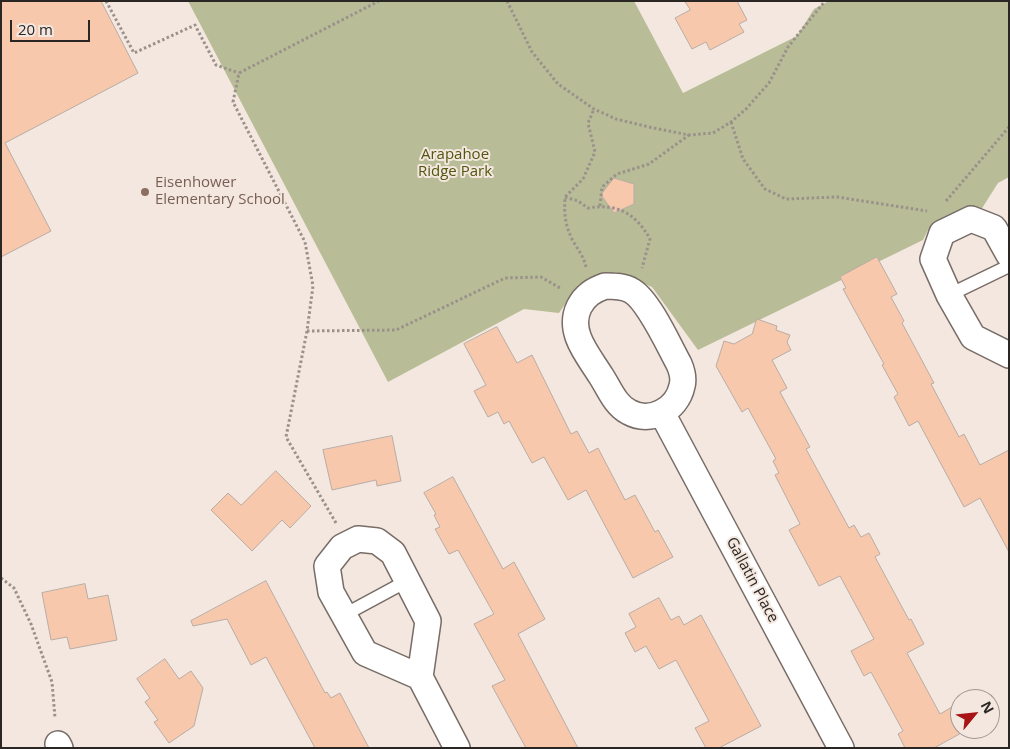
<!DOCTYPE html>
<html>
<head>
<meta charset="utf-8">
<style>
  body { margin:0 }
  #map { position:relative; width:1010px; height:749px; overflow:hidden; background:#f3e7df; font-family:"Open Sans",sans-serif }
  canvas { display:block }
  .frame { position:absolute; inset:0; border:2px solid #2a2623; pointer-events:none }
  .north { position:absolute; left:950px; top:689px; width:50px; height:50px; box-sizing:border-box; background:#f3e7df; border:1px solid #a39a94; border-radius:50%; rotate:62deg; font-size:14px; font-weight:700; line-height:20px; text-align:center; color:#2a2623 }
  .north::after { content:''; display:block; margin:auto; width:18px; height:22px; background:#a81315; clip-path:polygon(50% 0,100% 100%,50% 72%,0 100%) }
  .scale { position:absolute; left:10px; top:20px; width:80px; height:22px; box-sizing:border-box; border:2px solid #2a2623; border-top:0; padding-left:6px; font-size:15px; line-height:18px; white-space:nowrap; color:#2a2623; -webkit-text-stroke:4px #f3e7df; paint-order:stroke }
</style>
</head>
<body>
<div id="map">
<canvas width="1010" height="749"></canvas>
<div class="frame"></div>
<div class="north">N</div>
<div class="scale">20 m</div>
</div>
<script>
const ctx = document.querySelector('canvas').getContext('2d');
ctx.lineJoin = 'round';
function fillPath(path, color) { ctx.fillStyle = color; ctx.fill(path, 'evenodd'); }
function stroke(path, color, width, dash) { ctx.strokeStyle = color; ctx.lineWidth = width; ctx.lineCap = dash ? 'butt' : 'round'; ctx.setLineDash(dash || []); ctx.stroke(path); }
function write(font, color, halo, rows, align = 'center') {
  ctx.font = font + ' "Open Sans",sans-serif'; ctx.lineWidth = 4; ctx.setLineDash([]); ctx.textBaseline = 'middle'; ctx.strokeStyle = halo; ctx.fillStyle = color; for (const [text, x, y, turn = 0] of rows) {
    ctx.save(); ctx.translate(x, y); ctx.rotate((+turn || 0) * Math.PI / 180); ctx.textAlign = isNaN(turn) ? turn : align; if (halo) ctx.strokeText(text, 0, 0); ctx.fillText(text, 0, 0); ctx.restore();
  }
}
const green = new Path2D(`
  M188,1H634L683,93L797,36L814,9L829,1H1009V177L998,183L979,213L952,218L928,230L923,240L698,350L652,287L616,272L578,285L559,313L524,309L388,382Z`);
const building = new Path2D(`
  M1,1H101L138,73L5,143L51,231L1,257Z
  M685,1H737L747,20L739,24L744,32L710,50L706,42L692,49L675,18L690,10Z
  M614,178L634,184V204L614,213L601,195Z
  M877,257L897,294L891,297L904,321L902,323L934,383L931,384L959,437L964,434L980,465L1009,450V552L980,498L964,507L918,421L909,426L894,397L898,394L882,365L884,364L843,289L846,288L840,277Z
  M757,319L777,326L776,330L790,335L787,342L791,350L772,360L787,388L780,392L810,447L806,449L849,528L854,525L861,537L869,533L880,554L875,557L909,620L911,619L924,644L907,653L940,714L952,707L960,721V729H964L965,731L934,748H905L898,734L903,731L871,672L864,676L851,651L874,639L840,576L819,586L789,530L800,524L775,475L779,473L773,461L776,459L748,408L742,412L716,366L724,341L734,344L752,334Z
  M497,327L517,363L532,355L571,434L577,431L589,453L598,448L625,500L635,495L655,532L658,530L673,557L633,578L586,490L568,500L544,457L532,463L509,421L504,424L498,412L488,417L474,391L486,385L464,344Z
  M392,436L401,481L377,486L376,480L332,490L323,450Z
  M276,471L311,506L290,528L282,520L252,551L211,510L228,493L241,505Z
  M453,477L503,569L514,562L545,619L518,634L578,748H526L492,686L505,680L474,624L494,614L458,550L449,554L435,529L440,527L434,515L436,514L424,493Z
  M266,581L325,693L327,692L331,698L340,693L369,748H315L266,657L251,665L227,619L193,626L191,621Z
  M85,584L88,599L108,595L117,640L70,649L67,637L51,640L42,593Z
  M659,598L671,620L679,616L684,625L701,615L761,726L719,748H706L695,728L709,721L676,660L659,669L646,646L635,652L625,633L636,627L629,614Z
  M165,659L179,679L191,671L203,688L194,726L169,743L154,722L158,720L145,702L150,698L137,679Z`);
const path = new Path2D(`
  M106,1L134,53L195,25L216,65L239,73
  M507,1L532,52L558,84L594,109L616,119L649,127L689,135L713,133L731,122L746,109L769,83L788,47L825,1
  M731,122L743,159L765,189L786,199L837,197L927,211
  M565,197L578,201L588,208C618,203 636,214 650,239L642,268
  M946,201L1009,127
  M600,206L602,187L617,174L649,164L689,135
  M586,267C584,257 578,250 573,241C565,225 564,215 565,197L583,179L595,152L588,123L594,109
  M307,331L396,330L505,278L541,277L560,288
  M336,523L286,437L307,331L313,286L305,242L233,102L239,73L379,1
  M1,578L14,588L31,624L52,682L55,718`);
const service = new Path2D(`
  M949,295L1009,266
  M344,615L407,581`);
const minor = new Path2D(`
  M1009,255L994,228L971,219L942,233L933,259L949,295L973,337L1009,355
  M605,286C615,286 624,286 632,291C649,301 669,346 679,364C682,371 684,379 682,386C677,410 650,424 629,412C615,405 609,388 601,376C588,355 567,332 579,307C585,295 594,290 605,286Z
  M662,413L841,748
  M420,677L365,653L331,592L327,566L342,547L358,539L377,541L393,553L428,621L420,677L457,748
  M58,744L60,748`);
const markers = [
  [145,192,5,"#8d6e63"]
];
const parkNames = [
  ["Arapahoe",455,155],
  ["Ridge Park",455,172]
];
const educationNames = [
  ["Eisenhower",155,183],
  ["Elementary School",155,200]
];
const streetNames = [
  ["Gallatin Place",752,580,62]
];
fillPath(green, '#b8bd97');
fillPath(building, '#f7c8ab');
stroke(building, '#b8aca5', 1);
stroke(service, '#776c66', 15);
stroke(minor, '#776c66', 28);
stroke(path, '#9a918b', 3, [2.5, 2.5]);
stroke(service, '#fff', 12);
stroke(minor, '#fff', 25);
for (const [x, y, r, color] of markers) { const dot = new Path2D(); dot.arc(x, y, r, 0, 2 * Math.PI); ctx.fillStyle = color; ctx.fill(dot); stroke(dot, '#f3e7df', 2); }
write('15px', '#51550d', '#f3e7df', parkNames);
write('15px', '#785e54', '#f3e7df', educationNames, 'left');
write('15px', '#2a2623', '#f3e7df', streetNames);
</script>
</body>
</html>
